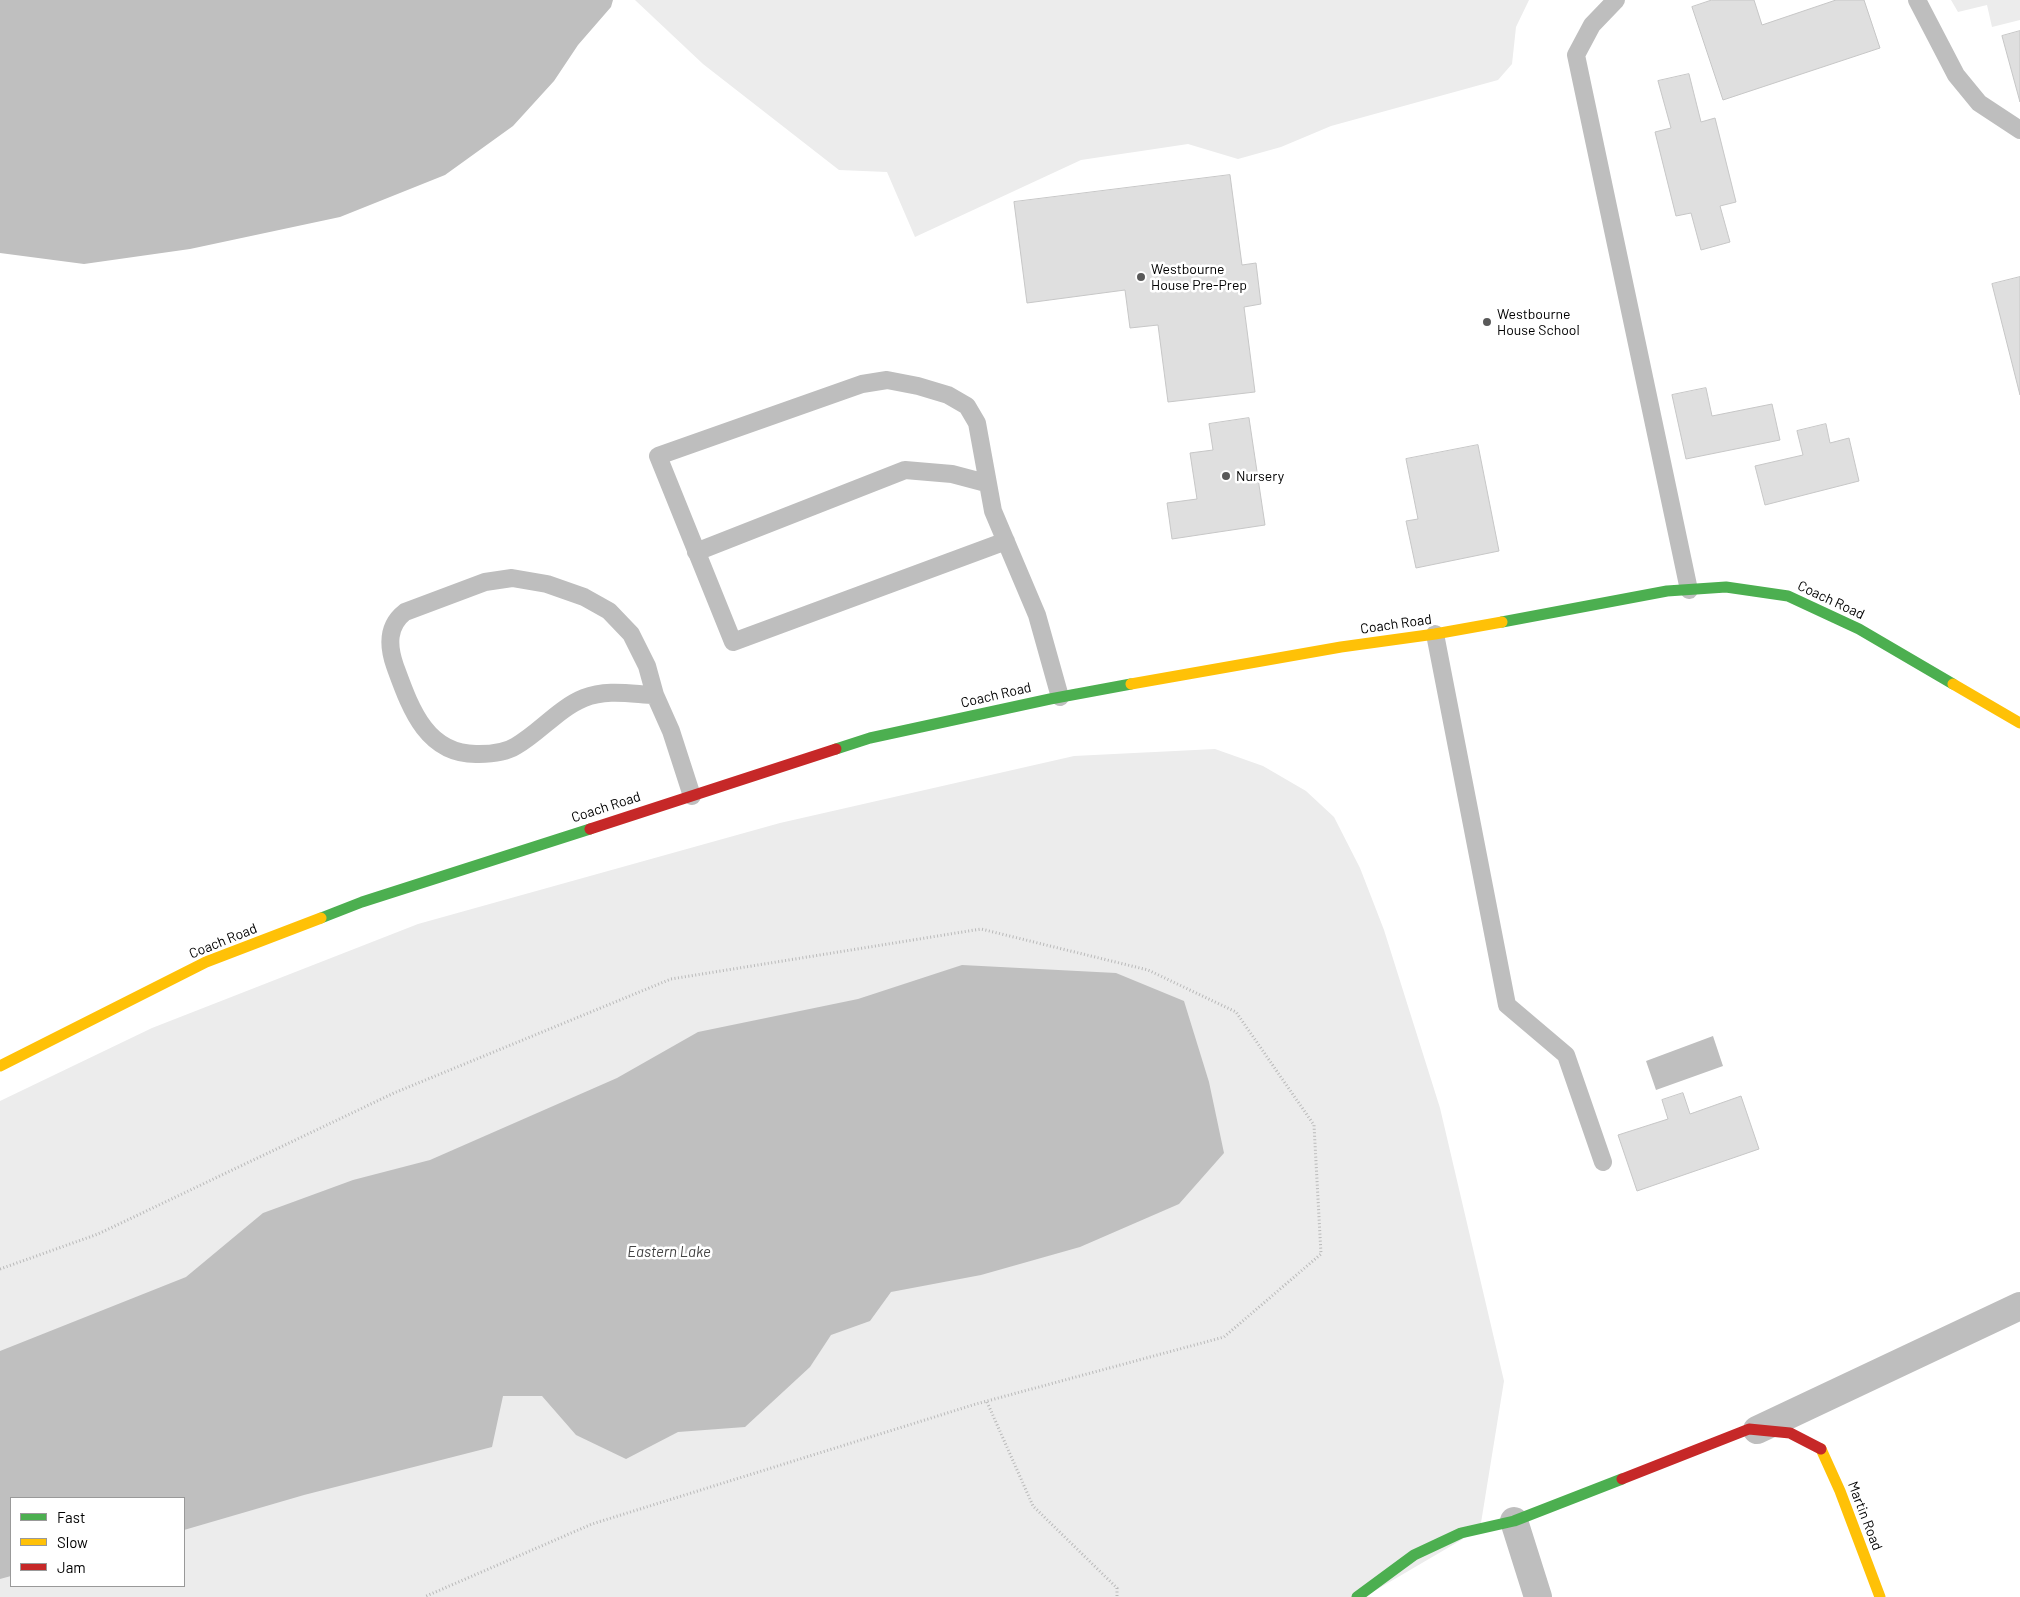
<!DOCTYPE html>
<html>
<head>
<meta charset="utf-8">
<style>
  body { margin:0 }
  #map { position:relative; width:2020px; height:1597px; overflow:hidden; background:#fff; font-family:Barlow,sans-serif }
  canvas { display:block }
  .legend { position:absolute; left:10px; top:1497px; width:175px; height:90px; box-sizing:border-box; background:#fff; border:1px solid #999; margin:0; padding:6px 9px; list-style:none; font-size:15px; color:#000 }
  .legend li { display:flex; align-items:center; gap:10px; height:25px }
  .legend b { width:25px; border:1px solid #999 }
</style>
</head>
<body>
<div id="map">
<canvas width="2020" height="1597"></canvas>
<ul class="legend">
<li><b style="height:6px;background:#4caf50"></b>Fast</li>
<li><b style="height:6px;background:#ffc107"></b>Slow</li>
<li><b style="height:6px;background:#c62828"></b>Jam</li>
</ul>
</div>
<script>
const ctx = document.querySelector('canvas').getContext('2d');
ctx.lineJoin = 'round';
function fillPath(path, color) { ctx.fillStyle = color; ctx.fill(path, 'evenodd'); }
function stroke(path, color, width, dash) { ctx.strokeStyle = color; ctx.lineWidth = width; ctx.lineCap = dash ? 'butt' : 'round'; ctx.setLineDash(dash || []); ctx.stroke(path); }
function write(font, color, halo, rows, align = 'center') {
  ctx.font = font + ' Barlow,sans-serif'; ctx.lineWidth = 5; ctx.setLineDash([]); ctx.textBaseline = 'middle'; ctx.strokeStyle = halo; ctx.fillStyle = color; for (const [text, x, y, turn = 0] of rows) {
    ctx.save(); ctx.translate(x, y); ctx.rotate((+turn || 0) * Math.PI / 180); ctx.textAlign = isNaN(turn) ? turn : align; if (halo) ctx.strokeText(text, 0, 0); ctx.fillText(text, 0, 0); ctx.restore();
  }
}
const green = new Path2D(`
  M635,0H1529L1516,27L1512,64L1498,80L1331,126L1281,147L1238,159L1188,144L1081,160L915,237L887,172L839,170L703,64Z
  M1951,0H2020V20L1992,27L1987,5L1958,12Z
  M1215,749L1263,766L1306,791L1334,817L1360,868L1384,930L1440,1108L1504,1381L1480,1529L1364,1597H0V1101L152,1028L418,924L780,823L1074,756ZM11,1498H184V1586H11Z`);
const water = new Path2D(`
  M0,0H613L611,7L578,45L554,81L513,126L445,175L340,217L190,249L84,264L0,253Z
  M962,965L1116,973L1184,1001L1209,1082L1224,1153L1179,1204L1080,1247L981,1275L891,1292L870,1321L831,1335L810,1367L745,1427L678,1432L626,1459L576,1435L542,1396H503L492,1447L304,1495L184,1530V1498H11V1576L0,1579V1351L186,1277L263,1213L353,1180L430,1160L617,1078L698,1032L858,999Z
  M1713,1036L1723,1066L1656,1090L1646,1061Z`);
const building = new Path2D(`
  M1712,0H1754L1762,25L1836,0H1864L1880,48L1723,100L1692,7Z
  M2020,31V102L2002,36Z
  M1689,74L1701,122L1715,118L1736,202L1720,206L1730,242L1701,250L1691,213L1676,216L1655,132L1671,128L1658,81Z
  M1230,175L1242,265L1256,263L1261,304L1244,307L1255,392L1168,402L1158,325L1130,328L1125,290L1027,303L1014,202Z
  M2020,277V395L1992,284Z
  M1706,388L1712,416L1772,404L1780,440L1686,459L1672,395Z
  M1249,418L1265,525L1172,539L1167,503L1197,499L1190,453L1213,450L1209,424Z
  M1826,424L1830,443L1849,438L1859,481L1765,505L1755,466L1803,455L1797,431Z
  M1478,445L1499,551L1416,568L1406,521L1418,519L1406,459Z
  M1683,1093L1690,1114L1741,1096L1759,1149L1637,1191L1618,1135L1668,1119L1662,1100Z`);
const path = new Path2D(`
  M0,1269L98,1234L394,1093L671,979L981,929L1148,970L1236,1012L1314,1125L1321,1254L1224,1337L976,1404L592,1524L424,1597
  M987,1402L1033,1506L1117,1588V1597`);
const lane = new Path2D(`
  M1616,0L1592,25L1576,55L1689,590
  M1917,0L1956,75L1979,103L2020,130
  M1006,541L733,642L658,456L862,384L887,380L918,386L948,395L967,406L977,423L993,511L1037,615L1060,697
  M696,552L905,470L952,474L986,483
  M1435,634L1507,1005L1566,1055L1603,1162
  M655,695C631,694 607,689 584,698C559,708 539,733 516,746C505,753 492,754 479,754C426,756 410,707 395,666C388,646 387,626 405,612L485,582L512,578L547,584L584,597L609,611L631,634L647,666L655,695L671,731L692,796`);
const street = new Path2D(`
  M1757,1430L2020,1306
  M1514,1521L1538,1597`);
const fast = new Path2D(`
  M1502,622L1667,591L1726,587L1788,596L1859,629L1953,684
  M836,749L870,738L1050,699L1131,684
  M321,918L362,902L590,829
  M1357,1597L1414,1555L1461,1533L1514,1521L1622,1479`);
const slow = new Path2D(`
  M1131,684L1341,647L1435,634L1502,622
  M1953,684L2020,723
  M0,1066L206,962L321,918
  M1821,1449L1840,1491L1880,1597`);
const jam = new Path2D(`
  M590,829L836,749
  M1622,1479L1749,1429L1790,1433L1821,1449`);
const markers = [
  [1141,277,5,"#595959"],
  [1487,322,5,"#595959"],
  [1226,476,5,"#595959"]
];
const poiNames = [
  ["Westbourne",1151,269],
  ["House Pre-Prep",1151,285],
  ["Westbourne",1497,314],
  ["House School",1497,330],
  ["Nursery",1236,476]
];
const streetNames = [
  ["Coach Road",1831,600,25],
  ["Coach Road",1396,624,-8],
  ["Coach Road",996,695,-13],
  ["Coach Road",606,807,-18],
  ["Coach Road",223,941,-22],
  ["Martin Road",1865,1516,69]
];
const waterNames = [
  ["Eastern Lake",669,1252]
];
fillPath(green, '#ececec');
fillPath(water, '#bfbfbf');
fillPath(building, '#dfdfdf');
stroke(building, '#c7c7c7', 1);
stroke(path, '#b9b9b9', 3, [1, 2.5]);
stroke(lane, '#bebebe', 18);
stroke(street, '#bebebe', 28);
stroke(fast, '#4caf50', 11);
stroke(slow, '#ffc107', 11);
stroke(jam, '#c62828', 11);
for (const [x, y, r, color] of markers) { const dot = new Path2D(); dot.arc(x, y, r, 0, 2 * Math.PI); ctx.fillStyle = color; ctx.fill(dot); stroke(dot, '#fff', 2); }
write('14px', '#000', '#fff', poiNames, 'left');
write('14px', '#000', '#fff', streetNames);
write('italic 15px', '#444', '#fff', waterNames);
</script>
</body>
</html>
